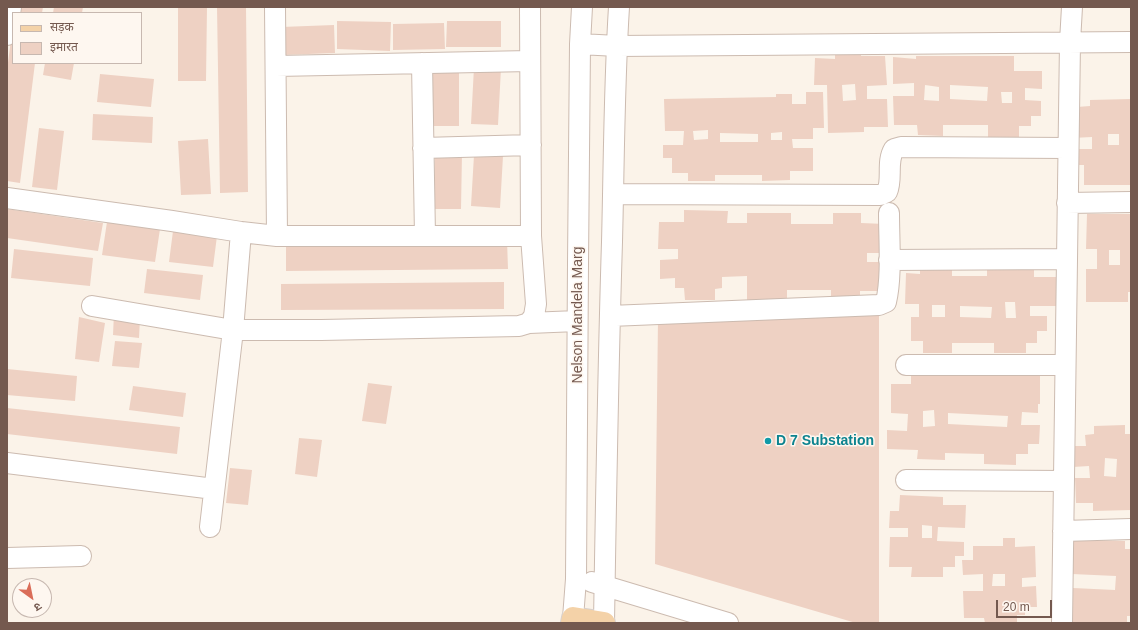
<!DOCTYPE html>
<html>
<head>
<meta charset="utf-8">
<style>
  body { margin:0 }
  #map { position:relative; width:1138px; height:630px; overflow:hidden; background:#fbf3e9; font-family:Arial,"Noto Sans Devanagari",sans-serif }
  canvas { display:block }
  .frame { position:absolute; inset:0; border:8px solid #74594f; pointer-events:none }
  .legend { position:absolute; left:12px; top:12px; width:130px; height:52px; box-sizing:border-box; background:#fef7f0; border:1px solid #c7b8b0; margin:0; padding:5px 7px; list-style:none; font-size:12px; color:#74594f }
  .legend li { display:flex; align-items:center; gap:8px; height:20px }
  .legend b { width:20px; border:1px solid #c7b8b0 }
  .north { position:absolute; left:12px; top:578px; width:40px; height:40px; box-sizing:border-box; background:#fef7f0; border:1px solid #c7b8b0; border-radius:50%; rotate:147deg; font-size:11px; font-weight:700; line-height:16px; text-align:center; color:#74594f }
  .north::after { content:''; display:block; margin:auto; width:14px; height:18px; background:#da6d59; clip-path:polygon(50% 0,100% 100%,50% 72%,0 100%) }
  .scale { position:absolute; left:996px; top:600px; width:56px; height:18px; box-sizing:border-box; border:2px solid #74594f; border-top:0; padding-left:5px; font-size:12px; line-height:14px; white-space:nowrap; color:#74594f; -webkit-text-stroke:3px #fef7f0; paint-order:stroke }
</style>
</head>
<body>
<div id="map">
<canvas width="1138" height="630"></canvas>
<div class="frame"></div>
<ul class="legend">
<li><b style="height:5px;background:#f4d2a8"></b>सड़क</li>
<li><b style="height:11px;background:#eed1c3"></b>इमारत</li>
</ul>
<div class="north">उ</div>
<div class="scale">20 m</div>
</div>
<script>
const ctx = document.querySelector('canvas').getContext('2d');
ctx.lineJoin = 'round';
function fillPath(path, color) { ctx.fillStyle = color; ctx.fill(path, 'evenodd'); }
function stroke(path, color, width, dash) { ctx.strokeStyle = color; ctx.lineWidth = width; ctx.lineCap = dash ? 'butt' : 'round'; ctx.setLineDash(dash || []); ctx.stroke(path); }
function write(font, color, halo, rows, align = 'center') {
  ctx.font = font + ' Arial,sans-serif'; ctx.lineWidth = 3; ctx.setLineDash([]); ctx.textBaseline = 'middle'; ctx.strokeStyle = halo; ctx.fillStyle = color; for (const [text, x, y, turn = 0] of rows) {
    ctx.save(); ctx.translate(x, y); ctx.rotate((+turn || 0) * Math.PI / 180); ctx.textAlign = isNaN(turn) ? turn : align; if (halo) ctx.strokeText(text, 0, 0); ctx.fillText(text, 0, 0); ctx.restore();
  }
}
const building = new Path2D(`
  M15,7H43L42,13H15Z
  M54,7H83L82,13H53Z
  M178,7H207L206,81H178Z
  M217,7H246L248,192L220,193Z
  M337,21L391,22L390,51L337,49Z
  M447,21H501V47H446Z
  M444,23L445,49L393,50V24Z
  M334,25L335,53L281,55V27Z
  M12,32L13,63H35L20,183L7,181V70Z
  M835,51H861V56H885L887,85L867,86V99H887L888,127H864V132L828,133L827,85H814L815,58L835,59ZM855,84L856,100L843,101L842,85Z
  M916,56H1014V71H1042V89L1025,88V100L1041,101V116H1031V126H1019V138L988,137V125H943V136L918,135L917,125H894L893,96H914V83L893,84V57L916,59ZM925,85L939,87V101L924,100ZM950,85L988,87L987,101L950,99ZM1001,92H1012V103H1002Z
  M45,63H74L71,80L43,75Z
  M474,67L501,68L498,125L471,124Z
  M430,69H459V126H430Z
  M100,74L154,79L151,107L97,102Z
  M806,92H823L824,128H813V139H792L793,148H813V171H790V180L762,181V175H715V181H688V173H672V158H663V145H683L684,131H665L664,99L776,97V94H792V104H806ZM708,130V139L694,140L693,131ZM782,132V140H771V133ZM720,133L758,134V142H720Z
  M1131,99L1130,185H1084V165H1072V149H1092V137L1072,138L1077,107L1090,106V100ZM1108,134H1119V145H1108Z
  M93,114L153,117L152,143L92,140Z
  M39,128L64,131L57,190L32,187Z
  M208,139L211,194L181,195L178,141Z
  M435,153H462L461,209H434Z
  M474,155L503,156L500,208L471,206Z
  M7,209L103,223L98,251L7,238Z
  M684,210L728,211L727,223H747V213H791V224H833V213H861V223L885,224V253H867V262H884V291H860V301L831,300V290H787V300H747V276L722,277V288L715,289V300H685L684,288H675V278L660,279V260L678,259V249H658L659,222H684Z
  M1087,214H1131V292H1128V302H1086V269H1097V249H1086ZM1109,250H1120V265H1109Z
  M107,222L160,229L155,262L102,255Z
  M173,231L217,236L213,267L169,262Z
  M507,240L508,269L286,271V243Z
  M14,249L93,258L90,286L11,278Z
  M920,264H952V276H987V265H1034V277H1056V306H1030V316H1047V331H1037V343H1026V353H994V343H952V353H923V341H911V317H919V304H905L906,273L920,274ZM1005,302H1015L1016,318H1006ZM932,305H945V317H932ZM960,306L992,307L991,318L960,317Z
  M147,269L203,275L200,300L144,293Z
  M504,282V309L281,310V284Z
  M114,313L140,318L139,338L113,335Z
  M879,313V623H856L655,564L658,319Z
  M79,317L105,323L99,362L75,359Z
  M115,341L142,343L139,368L112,366Z
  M7,369L77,376L75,401L7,395Z
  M1040,375V404H1038V413L1022,412L1021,425H1040L1039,444H1028V454H1016V465L984,464V454L945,453V460L917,459L918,450L887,449V430L907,431L908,414L891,413V384H911V376ZM934,410L935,426L923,427V411ZM948,413L1008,416L1007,427L948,424Z
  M368,383L392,386L386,424L362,421Z
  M133,386L186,393L183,417L129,410Z
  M7,408L180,427L177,454L7,434Z
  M1125,425V434H1131V510L1093,511V503H1076L1075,478H1090L1089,466L1073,467L1072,446H1086L1085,435L1094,434V426ZM1105,458L1117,459L1116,477L1104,476Z
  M299,438L322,440L317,477L295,474Z
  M230,468L252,470L248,505L226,503Z
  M900,495L943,497V505H966L965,528L938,527L937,541L964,542V556H955V567H943V577H911L912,567H889L890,537H908V528H889L890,511H899ZM922,525L932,526V538H922Z
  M1003,538H1015V547L1035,546L1036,577L1022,578V587L1036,586L1037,607H1025V615H1017V623H985L984,618H964L963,591H983V574L963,575L962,560H973V546H1003ZM993,574H1005V586H992Z
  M1072,540L1125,541V549H1131L1130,588H1131V616H1127V623L1072,622L1073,588L1115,590L1116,576L1072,574Z`);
const minor = new Path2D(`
  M275,7L277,236
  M7,35L11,7
  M580,44L617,46L1131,42
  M422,63L425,236
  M276,66L530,61
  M423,148L531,145
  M613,194L880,195L887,192C893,179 886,162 894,149L901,147L1068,148
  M7,198L172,221L241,232L277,236H531
  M1067,203L1131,202
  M889,260L1067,259
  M92,306L233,330H321L519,326L529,323L577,321
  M610,316L879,305L886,302C892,277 889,240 889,213
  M529,323L534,316L536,304L531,236L530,7
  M906,365H1065
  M7,463L214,489
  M906,480L1064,481
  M210,527L233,330L241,232
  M1063,531L1131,529
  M7,558L81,556
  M592,582L728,623
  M573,618L576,579L578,263L580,44L582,7
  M604,623C606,496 608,369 612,242C614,164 614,85 619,7
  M1062,623L1070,42L1072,7`);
const primary = new Path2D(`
  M572,623L573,618L604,623`);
const markers = [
  [768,441,4,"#0f9aa8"]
];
const streetNames = [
  ["Nelson Mandela Marg",578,315,-90]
];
const cultureNames = [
  ["D 7 Substation",776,441]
];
fillPath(building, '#eed1c3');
stroke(minor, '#ccbbb0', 22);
stroke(primary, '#d8d1ce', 24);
stroke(minor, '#fff', 20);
stroke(primary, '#f4d2a8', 22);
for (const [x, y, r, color] of markers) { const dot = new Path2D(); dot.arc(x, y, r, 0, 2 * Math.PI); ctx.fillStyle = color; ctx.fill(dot); stroke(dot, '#fef7f0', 1.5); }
write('14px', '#74594f', '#fef7f0', streetNames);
write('bold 14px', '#0d838f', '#fef7f0', cultureNames, 'left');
</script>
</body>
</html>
